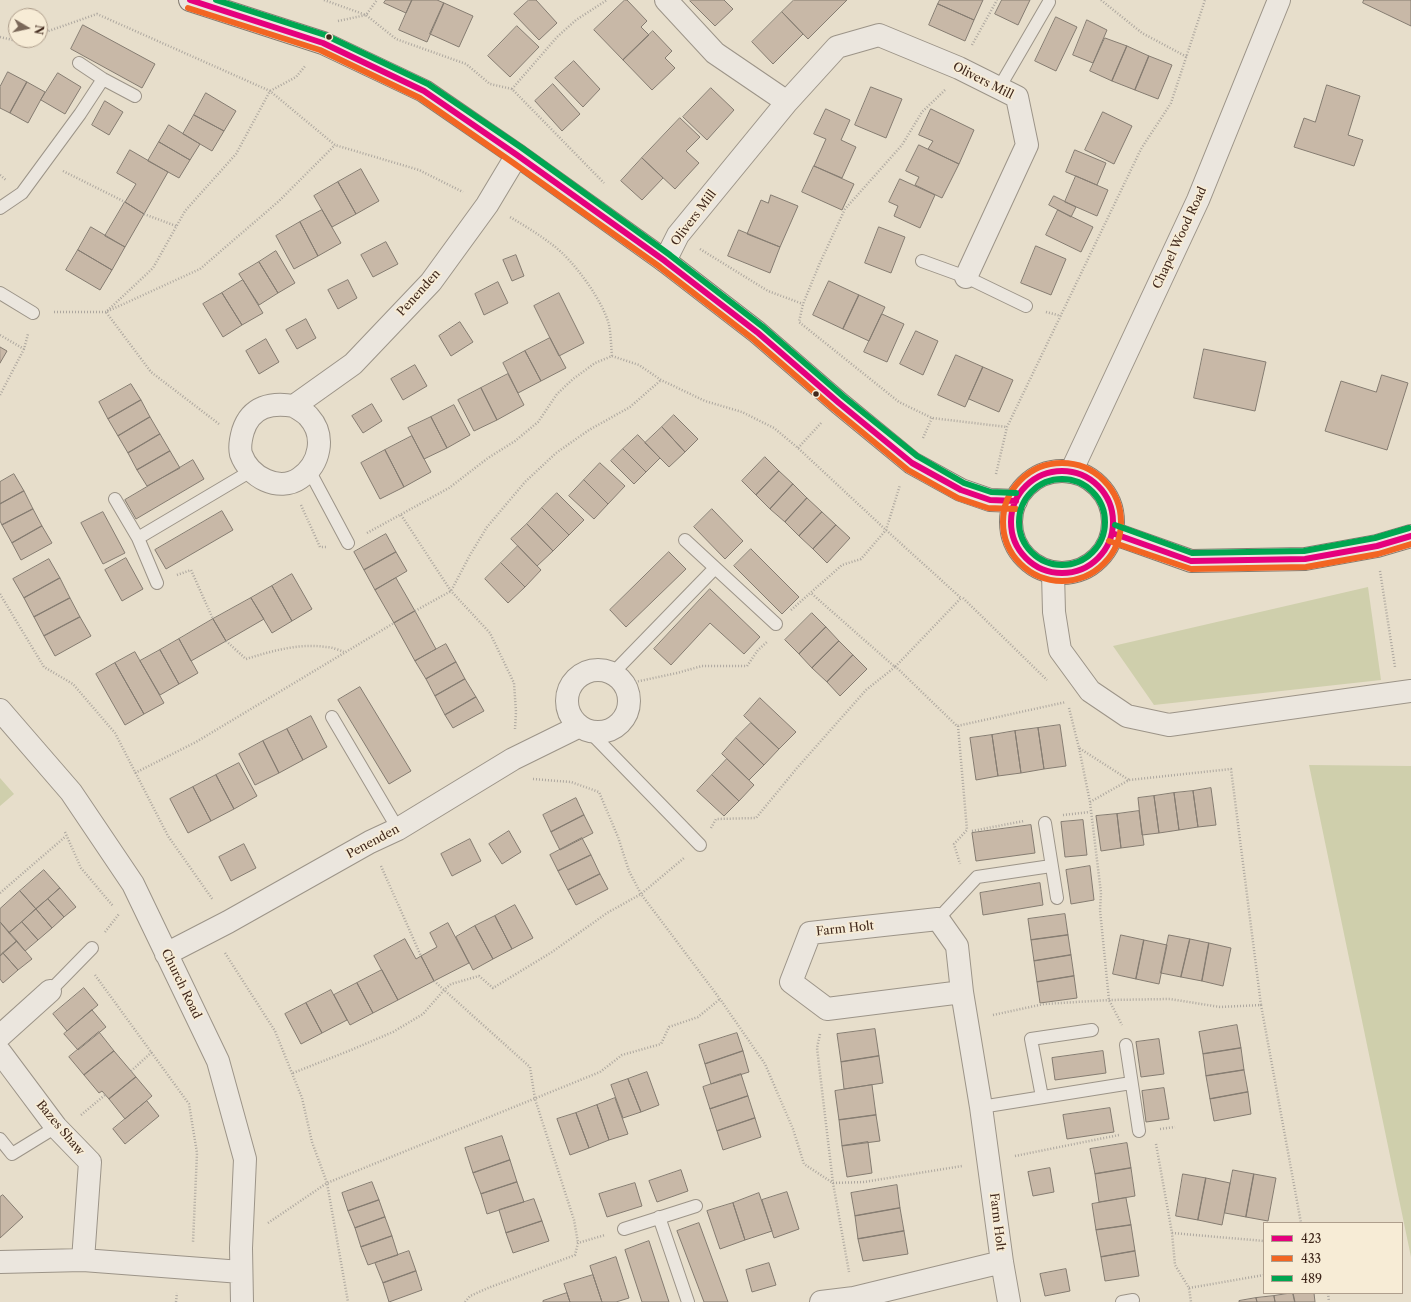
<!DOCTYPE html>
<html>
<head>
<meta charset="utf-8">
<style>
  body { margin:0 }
  #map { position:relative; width:1411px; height:1302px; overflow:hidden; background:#e7decb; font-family:"Libre Caslon Text",serif }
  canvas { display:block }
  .legend { position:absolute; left:1263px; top:1222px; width:140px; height:72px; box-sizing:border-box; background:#f7ecd6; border:1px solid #ae9e8c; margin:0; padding:5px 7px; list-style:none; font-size:12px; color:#40281c }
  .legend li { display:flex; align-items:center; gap:8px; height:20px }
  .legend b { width:20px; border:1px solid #ae9e8c }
  .north { position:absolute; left:8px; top:8px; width:40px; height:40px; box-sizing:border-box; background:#f7ecd6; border:1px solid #ae9e8c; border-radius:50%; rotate:99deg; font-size:11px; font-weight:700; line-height:16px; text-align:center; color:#40281c }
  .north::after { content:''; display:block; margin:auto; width:14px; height:18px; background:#7a6859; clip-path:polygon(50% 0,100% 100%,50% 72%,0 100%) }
</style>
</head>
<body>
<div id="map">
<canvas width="1411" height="1302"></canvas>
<ul class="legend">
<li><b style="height:5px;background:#e5007d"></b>423</li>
<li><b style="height:5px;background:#f26522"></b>433</li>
<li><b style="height:5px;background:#00a651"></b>489</li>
</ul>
<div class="north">N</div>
</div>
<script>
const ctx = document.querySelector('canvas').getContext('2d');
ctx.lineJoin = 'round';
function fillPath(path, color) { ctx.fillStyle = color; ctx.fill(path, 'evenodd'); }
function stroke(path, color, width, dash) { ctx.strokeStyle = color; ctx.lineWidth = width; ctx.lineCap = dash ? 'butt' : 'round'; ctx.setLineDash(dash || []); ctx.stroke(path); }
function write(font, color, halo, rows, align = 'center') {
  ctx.font = font + ' "Libre Caslon Text",serif'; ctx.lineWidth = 3.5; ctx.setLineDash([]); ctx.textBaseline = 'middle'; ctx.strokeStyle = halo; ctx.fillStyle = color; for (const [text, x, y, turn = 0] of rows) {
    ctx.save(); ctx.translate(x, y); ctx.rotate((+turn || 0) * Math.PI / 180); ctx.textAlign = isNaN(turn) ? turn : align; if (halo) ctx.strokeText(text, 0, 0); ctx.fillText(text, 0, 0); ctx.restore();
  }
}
const green = new Path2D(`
  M1368,587L1381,680L1154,705L1113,646Z
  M1309,765L1411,766V1257Z
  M0,778L14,794L0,806Z`);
const building = new Path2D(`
  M386,0H412L406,13L384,3Z
  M412,0H437L444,3L427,42L399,30Z
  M529,0H536L557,23L539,40L514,14Z
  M625,0H627L647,21L641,27L649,35L623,60L594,30Z
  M691,0H724L733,9L715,26L690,1Z
  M794,0H847L808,39L782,12Z
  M940,0H983L974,20L938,4Z
  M1002,0H1030L1018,25L995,14Z
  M1364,0H1411V26L1363,3Z
  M444,3L473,16L459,47L430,34Z
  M938,4L974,20L965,41L929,25Z
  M782,12L803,34L773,64L752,42Z
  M1056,17L1077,27L1056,71L1035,61Z
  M1087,20L1107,30L1093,63L1073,55Z
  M83,25L155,64L142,88L71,49Z
  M517,26L539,47L510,77L488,56Z
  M653,31L672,51L665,58L675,68L652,90L623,60Z
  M1105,38L1127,46L1112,81L1090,71Z
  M1127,46L1149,56L1135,90L1112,81Z
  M1149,56L1172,65L1158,99L1135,90Z
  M574,61L600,89L583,107L555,78Z
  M8,72L27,82L10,113L0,108V87Z
  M58,73L81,87L65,114L41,100Z
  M27,82L45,92L28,123L10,113Z
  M553,84L580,114L562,131L535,101Z
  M1327,85L1360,96L1348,135L1363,140L1354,166L1294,147L1304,118L1315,122Z
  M871,87L902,99L886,138L855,125Z
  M711,88L734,110L707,140L683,117Z
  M206,93L236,111L224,131L194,115Z
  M105,101L123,112L109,135L92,125Z
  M826,109L850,120L841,140L856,147L842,178L814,166L826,139L814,134Z
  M931,109L974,130L959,164L928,149L933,141L919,135Z
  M1103,112L1132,126L1114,164L1085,150Z
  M194,115L224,131L212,151L183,134Z
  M680,118L700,137L686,151L699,163L675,189L642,158Z
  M169,125L200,144L190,160L159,142Z
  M159,142L190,160L179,178L148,161Z
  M919,145L959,164L942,198L915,185L919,177L906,171Z
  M130,150L168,172L144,214L125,202L136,184L117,173Z
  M1075,150L1106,163L1097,185L1066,172Z
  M642,158L663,178L642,200L621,181Z
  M814,166L854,184L842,210L802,192Z
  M361,169L379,201L356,214L338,182Z
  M1076,176L1108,190L1097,216L1065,202Z
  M900,179L935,195L920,228L894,216L898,206L889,202Z
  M338,182L356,214L332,227L314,196Z
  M771,195L798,206L780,247L747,234L761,200L768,203Z
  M1054,196L1076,207L1071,217L1049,205Z
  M125,202L144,214L125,247L105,236Z
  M322,210L341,243L318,256L300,222Z
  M1058,210L1093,227L1081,252L1046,235Z
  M300,222L318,256L294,269L276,236Z
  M91,227L125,247L112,270L78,250Z
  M879,227L905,237L891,273L865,263Z
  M739,230L780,247L770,273L728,256Z
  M386,242L398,264L373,277L361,255Z
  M1036,246L1066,259L1051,295L1021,283Z
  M78,250L112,270L100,290L66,270Z
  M276,251L295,283L278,293L259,262Z
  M516,255L524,276L512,281L503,260Z
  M259,262L278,293L259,305L239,274Z
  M243,280L263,313L242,325L222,293Z
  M348,280L357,298L338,309L328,290Z
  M829,281L859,295L843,329L813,315Z
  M498,282L508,303L484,315L475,294Z
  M222,293L242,325L223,337L203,304Z
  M559,293L584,343L559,356L534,306Z
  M859,295L885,307L869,341L843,329Z
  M882,314L904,324L887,362L864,352Z
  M306,319L316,338L297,349L286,330Z
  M460,322L473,342L451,356L439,336Z
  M916,331L938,341L923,375L900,364Z
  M550,338L566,368L541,381L525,351Z
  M266,339L279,362L259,374L246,351Z
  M0,347L7,351L0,363Z
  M1204,349L1266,362L1255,411L1194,398Z
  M525,351L541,381L518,393L503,363Z
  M956,355L983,367L965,407L938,395Z
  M415,365L427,386L403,400L391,379Z
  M983,367L1013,380L999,412L969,399Z
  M508,374L524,405L497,420L481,388Z
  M1382,375L1408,383L1387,450L1325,431L1341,381L1376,392Z
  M131,384L141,400L108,419L99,402Z
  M481,388L497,420L474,431L458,400Z
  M141,400L150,417L118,436L108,419Z
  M372,404L382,421L363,433L352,416Z
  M454,405L470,435L447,448L431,417Z
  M674,415L698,439L685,452L662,427Z
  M150,417L160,434L128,453L118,436Z
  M431,417L447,448L424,459L408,428Z
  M662,427L685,452L669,467L645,443Z
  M160,434L170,451L137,470L128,453Z
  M638,435L660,458L646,472L623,449Z
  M412,436L431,472L404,487L385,450Z
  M623,449L646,472L634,484L611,461Z
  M385,450L404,487L380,499L361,463Z
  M170,451L180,468L147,486L137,470Z
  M765,457L779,471L756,495L742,481Z
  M193,460L204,479L136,519L125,500Z
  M600,463L625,486L608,504L584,480Z
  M779,471L793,484L770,509L756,495Z
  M14,474L24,491L0,504V482Z
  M584,480L608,504L594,519L569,496Z
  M793,484L807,498L785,522L770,509Z
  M24,491L33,509L2,525L0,521V504Z
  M557,493L584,520L569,535L542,508Z
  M807,498L822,512L799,536L785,522Z
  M542,508L569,535L553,551L527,524Z
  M33,509L42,526L12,543L2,525Z
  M712,509L743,541L725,559L694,527Z
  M222,511L233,530L166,569L155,550Z
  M103,512L125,553L103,564L81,523Z
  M822,512L836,525L813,549L799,536Z
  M527,524L553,551L537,566L511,539Z
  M836,525L850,538L827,563L813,549Z
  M42,526L52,543L21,560L12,543Z
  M386,534L396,552L364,570L354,552Z
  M518,546L541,570L525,587L501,563Z
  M751,549L799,597L782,614L734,566Z
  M396,552L407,571L375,590L364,570Z
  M669,552L686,569L626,627L610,610Z
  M126,558L143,589L122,601L105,570Z
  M49,559L60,578L24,598L13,579Z
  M501,563L525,587L508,603L485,579Z
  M292,574L312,609L292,621L272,586Z
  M60,578L70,598L34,617L24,598Z
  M396,578L415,611L394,623L375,590Z
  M272,586L292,621L272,633L251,598Z
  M710,589L760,637L744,654L710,623L671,665L654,649Z
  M70,598L80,617L44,636L34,617Z
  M251,598L264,619L226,641L213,619Z
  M415,611L436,649L415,661L394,623Z
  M812,613L826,627L799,654L785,640Z
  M80,617L91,636L55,656L44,636Z
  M213,619L226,641L191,661L179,639Z
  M826,627L839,641L812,668L799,654Z
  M179,639L198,673L179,684L160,650Z
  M839,641L853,655L827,682L812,668Z
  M446,644L456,662L426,679L415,661Z
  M160,650L179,684L160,695L140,661Z
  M135,652L164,703L144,714L115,663Z
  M853,655L867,669L840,696L827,682Z
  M456,662L465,679L435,696L426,679Z
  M115,663L144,714L125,725L96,674Z
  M465,679L476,697L445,715L435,696Z
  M360,687L411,771L389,784L338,700Z
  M476,697L484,711L453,728L445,715Z
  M760,698L796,732L779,749L744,716Z
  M311,716L327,747L303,760L287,729Z
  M751,723L779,749L764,765L736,738Z
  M1060,725L1066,766L1044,769L1038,728Z
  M1038,728L1044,769L1021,773L1015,731Z
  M287,729L303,760L279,773L263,741Z
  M1015,731L1021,773L998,776L992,735Z
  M992,735L998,776L976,780L970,738Z
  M736,738L764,765L749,780L722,754Z
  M263,741L279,773L255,785L239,754Z
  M727,759L754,785L739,801L712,775Z
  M239,763L257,796L234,809L216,775Z
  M216,775L234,809L211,821L193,787Z
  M712,775L739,801L724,816L697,791Z
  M193,787L211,821L188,833L170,799Z
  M1211,788L1216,825L1198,827L1193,791Z
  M1193,791L1198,827L1179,830L1174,793Z
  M1174,793L1179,830L1159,833L1154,796Z
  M1154,796L1159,833L1142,835L1138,798Z
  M576,798L584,815L551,832L543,815Z
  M1139,811L1144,845L1121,848L1117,814Z
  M1117,814L1121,848L1101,851L1096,816Z
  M584,815L593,833L560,850L551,832Z
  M1083,820L1087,855L1065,857L1061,822Z
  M1031,825L1035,853L976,861L972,833Z
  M509,831L521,852L502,864L489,844Z
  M582,838L591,855L558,871L550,855Z
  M470,839L481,861L452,876L441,854Z
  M244,844L256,868L231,881L219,857Z
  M591,855L600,874L568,890L558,871Z
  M1090,866L1094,900L1071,904L1066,870Z
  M44,870L60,888L36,909L20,891Z
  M600,874L608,889L576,905L568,890Z
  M1040,883L1043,905L983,915L980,893Z
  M60,888L76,907L64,917L48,899Z
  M20,891L36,909L9,933L0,922V909Z
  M48,899L64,917L52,928L36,909Z
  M515,905L533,938L512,949L495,916Z
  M36,909L52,928L38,940L22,922Z
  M1065,914L1068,935L1031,940L1028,919Z
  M495,916L512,949L493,959L475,926Z
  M22,922L38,940L25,951L9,933Z
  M1,923L17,941L0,956V924Z
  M448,923L469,963L434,981L421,956L437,947L430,933Z
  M475,926L493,959L473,970L456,937Z
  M1068,935L1071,955L1034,961L1031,940Z
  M1121,935L1144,940L1136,979L1113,974Z
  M1169,935L1190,939L1181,977L1161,973Z
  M405,939L416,959L421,956L434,981L398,1000L374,956Z
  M1190,939L1209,943L1202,981L1181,977Z
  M1144,940L1167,945L1159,984L1136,979Z
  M17,941L32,959L18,970L3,953Z
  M1209,943L1231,948L1223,986L1202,981Z
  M3,953L18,970L3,983L0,979V956Z
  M1071,955L1074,976L1037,982L1034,961Z
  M382,970L398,1000L373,1013L357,983Z
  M1074,976L1077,998L1040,1003L1037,982Z
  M357,983L373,1013L350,1025L334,995Z
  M84,988L98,1005L67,1031L53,1014Z
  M331,990L347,1020L322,1033L306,1003Z
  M306,1003L322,1033L301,1044L285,1014Z
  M92,1010L106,1027L78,1050L64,1034Z
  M1237,1025L1241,1048L1203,1054L1199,1032Z
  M875,1029L879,1056L841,1062L837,1034Z
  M99,1032L114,1051L84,1075L69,1057Z
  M737,1033L743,1051L705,1064L699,1045Z
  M1159,1039L1164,1074L1141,1077L1136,1042Z
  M1241,1048L1244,1070L1206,1076L1203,1054Z
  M114,1051L136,1077L109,1099L102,1091L99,1093L84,1075Z
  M743,1051L749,1072L711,1084L705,1064Z
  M1103,1051L1106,1073L1055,1080L1052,1058Z
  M879,1056L883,1083L844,1089L841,1062Z
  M1244,1070L1248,1092L1210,1099L1206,1076Z
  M647,1072L659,1105L641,1112L628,1079Z
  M741,1074L748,1096L710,1109L703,1087Z
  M136,1077L152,1096L125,1119L109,1099Z
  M628,1079L641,1112L623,1118L611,1085Z
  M872,1085L876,1115L839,1120L835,1091Z
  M1164,1088L1169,1119L1146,1122L1142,1091Z
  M1248,1092L1251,1114L1214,1121L1210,1099Z
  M748,1096L755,1118L717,1131L710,1109Z
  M615,1098L628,1134L609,1140L597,1105Z
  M147,1101L159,1116L125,1144L113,1129Z
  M597,1105L609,1140L589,1148L576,1113Z
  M1110,1108L1114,1132L1067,1139L1063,1115Z
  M576,1113L589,1148L570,1155L557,1119Z
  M876,1115L880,1141L842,1146L839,1120Z
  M755,1118L761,1137L723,1150L717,1131Z
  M502,1136L510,1160L473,1173L465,1148Z
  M868,1142L872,1173L847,1177L842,1146Z
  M1127,1143L1131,1168L1095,1174L1090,1149Z
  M510,1160L517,1182L481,1194L473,1173Z
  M1050,1168L1054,1192L1033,1196L1028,1172Z
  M1131,1168L1135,1196L1099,1202L1095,1174Z
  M681,1170L688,1191L657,1202L649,1181Z
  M1233,1170L1254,1174L1246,1217L1225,1213Z
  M1183,1174L1206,1178L1198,1220L1176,1216Z
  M1254,1174L1276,1178L1268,1221L1246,1217Z
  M1206,1178L1230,1183L1222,1225L1198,1220Z
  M372,1182L379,1200L348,1211L342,1193Z
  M517,1182L524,1202L487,1214L481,1194Z
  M635,1183L642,1206L607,1217L599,1194Z
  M897,1185L900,1208L855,1216L851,1193Z
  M787,1192L799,1229L774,1238L762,1200Z
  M759,1193L772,1231L745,1240L733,1203Z
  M3,1195L23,1217L0,1238V1197Z
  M1126,1198L1131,1225L1096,1230L1092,1204Z
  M534,1199L542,1221L506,1233L499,1210Z
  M379,1200L385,1217L355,1228L348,1211Z
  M733,1203L745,1240L720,1249L707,1211Z
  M900,1208L904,1231L858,1239L855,1216Z
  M385,1217L392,1236L361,1247L355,1228Z
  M542,1221L549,1241L513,1253L506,1233Z
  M699,1223L728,1302H704L677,1231Z
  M1131,1225L1135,1251L1101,1257L1096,1230Z
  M904,1231L908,1254L863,1261L858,1239Z
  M392,1236L398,1255L368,1265L361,1247Z
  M649,1241L669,1302H642L625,1250Z
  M409,1251L416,1271L383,1283L375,1263Z
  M1135,1251L1139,1276L1105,1281L1101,1257Z
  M616,1257L629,1298L616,1302H602L590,1266Z
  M769,1263L776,1285L752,1292L746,1270Z
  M1066,1269L1070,1291L1045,1296L1040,1274Z
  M416,1271L422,1290L389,1302L383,1283Z
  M593,1275L602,1302H570L564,1284Z
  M567,1293L570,1302H543V1301Z
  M1293,1293L1295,1302H1275L1274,1296Z
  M1293,1293H1314L1315,1302H1295Z
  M1274,1296L1275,1302H1257L1256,1298Z
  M1256,1298L1257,1302H1239V1301Z`);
const path = new Path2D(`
  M324,0L366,15L396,39L466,64L490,84L512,89L604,183
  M1101,0L1142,33L1187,57
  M338,21L366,15L377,0
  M40,34L97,14L270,91L335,145L419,170L463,192
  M0,37L17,41L21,40
  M972,45L997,0
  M512,89L557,37L576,20L607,0
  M945,90L922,112L902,145L845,209L819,265L803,304L799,322L899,402L932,418L1007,427
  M63,171L125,202
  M0,175L6,180
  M144,214L176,226
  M700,249L768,291L803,304
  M54,312H106L153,268L185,211L236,154L270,91L296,77L306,65
  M1046,312L1061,316
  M0,335L24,349
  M612,356L639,365L661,380L705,401L742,412L774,428L798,448L886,530L961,598L895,667
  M0,395L24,349L28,334
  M219,424L151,372L106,312L200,269L279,201L335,145
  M923,438L932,418
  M798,448L822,422
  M996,474L1007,427L1141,149L1171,103L1205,0
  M301,505L320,547H327
  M401,515L451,591L490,633L514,683L516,712L515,729
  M367,533L449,488L488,458L515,441L538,422L557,394L573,379L595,363L612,356C611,346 611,335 609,325C603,301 574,261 554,246C540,235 525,226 510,217
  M1380,571L1395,667
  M177,575L191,570L213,619
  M0,594L44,667L73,684L115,733L168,836L213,900
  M963,598L1047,680
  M791,610L842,565L861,559L886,530L900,485
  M415,611L451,591L470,555L487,527L525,482L556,453L589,430L630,407L661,380
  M226,641L246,659C272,651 299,643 326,647C332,647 339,650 344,652
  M895,666L957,726L1066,702
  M635,682L677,673L702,666H747L758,650L767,642
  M1069,708L1079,748L1129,780
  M958,726L967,830L954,844L960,864
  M1079,748L1090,802L1101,893L1100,910L1109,1000L1122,1025
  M135,773L196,742L394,623
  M533,779L571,782L599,792L618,837L629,871L641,894L720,999L765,1064L793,1129L804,1164L833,1183L864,1182L962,1166
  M1090,802L1129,780L1231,769L1261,1005
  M1063,815L1090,812
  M711,828L716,819L756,818L797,768L866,690L895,667L811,593
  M972,831L1024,821
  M65,832L81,868L113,906
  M381,866L421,956
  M0,893L66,836
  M105,932L119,914
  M225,953L275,1031L302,1098L312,1142L327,1183L348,1302
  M95,975L189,1104L197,1153L193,1242
  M434,981L530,1067L535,1099L574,1220L578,1243
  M993,1015L1044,1004L1109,1000L1170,999L1220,1007L1261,1005L1301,1223
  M820,1034L817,1048L833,1183L849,1272
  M131,1071L152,1052
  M293,1073L351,1050L393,1032L423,1014L444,990L451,984L479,976L493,988L552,952L607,913L641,894L684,858
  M81,1115L105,1095
  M1160,1129L1175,1127
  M1156,1144L1172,1233L1175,1265L1189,1288L1191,1302
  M1015,1156L1119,1135
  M268,1223L327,1183L600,1072L622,1055L661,1044L669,1027L698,1017L720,999
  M1172,1233L1264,1241
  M1189,1288L1264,1275
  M1328,1293L1329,1302
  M176,1302L177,1293
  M465,1302L470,1296L488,1288L575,1255L578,1243L605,1235`);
const lane = new Path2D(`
  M79,63L103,79L135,96
  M999,88L1049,2
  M0,208L22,193L80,114L103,79
  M922,261L966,277L1026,306
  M0,293L33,313
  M309,470L348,543
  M115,499L138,538L157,583
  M138,538L251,471
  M685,540L776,624
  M613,673L715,568
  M332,717L398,829
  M590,732L700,845
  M1045,823L1057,898
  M938,919L977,877L1051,866
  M50,991L92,948
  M1126,1045L1139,1131
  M1042,1097L1031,1039L1092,1030
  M981,1107L1131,1083
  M0,1139L12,1154L56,1127
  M659,1217L688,1302
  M624,1229L696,1206
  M1122,1302L1133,1300`);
const street = new Path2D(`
  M787,102L837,47L879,35L959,68L1017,97L1027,145L966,277
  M665,261L678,235L787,102L715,53L666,0
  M294,406C299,409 306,413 309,417C326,436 320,464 300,478C279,493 249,477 241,454C239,446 241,438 243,431C251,406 272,402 294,406L353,364L431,282L487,205L517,155
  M1071,472L1198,200L1279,0
  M1053,573L1054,612L1060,650L1090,691L1127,716L1169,725L1411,691
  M567 701a31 31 0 1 1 62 0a31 31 0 1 1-62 0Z
  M0,710L71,792L133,884L218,1061L245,1159L241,1248L242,1302
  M166,954L228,922L370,842L398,829L513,759L578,727
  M962,992L827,1009L791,982L810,933L938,919L957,946L962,992L981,1107L1002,1262L1009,1302
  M0,1036L50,991
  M0,1052L56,1127L90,1162L83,1260
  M0,1262L83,1260L241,1272
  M821,1302L854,1298L1002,1262`);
const secondary = new Path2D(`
  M190,0L323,43L424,91L517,155L665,261L757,332L839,403L912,463L961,490L990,500L1016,501
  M1011 522a51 51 0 1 1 102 0a51 51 0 1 1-102 0Z
  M1112,533L1191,561L1305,559L1377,546L1411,536`);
const bus1 = new Path2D(`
  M190,0L323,43L424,91L517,155L665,261L757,332L839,403L912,463L961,490L990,500L1016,501
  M1011 522a51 51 0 1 1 102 0a51 51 0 1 1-102 0Z
  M1112,533L1191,561L1305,559L1377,546L1411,536`);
const bus2 = new Path2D(`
  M188,8L320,50L420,98L512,162L660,267L752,338L834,409L908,470L958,498L988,508L1016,509
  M1003 522a59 59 0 1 1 118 0a59 59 0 1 1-118 0Z
  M1109,541L1191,569L1306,567L1378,554L1411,544`);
const bus3 = new Path2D(`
  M216,0L325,35L428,84L522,148L670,255L762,326L844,397L917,456L964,483L991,492L1016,493
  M1019 522a43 43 0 1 1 86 0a43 43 0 1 1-86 0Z
  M1115,525L1192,553L1304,551L1375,538L1409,528`);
const markers = [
  [329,37,3.5,"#40281c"],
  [816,394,3.5,"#40281c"]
];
const streetNames = [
  ["Olivers Mill",983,81,27],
  ["Olivers Mill",694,218,-53],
  ["Chapel Wood Road",1180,238,-65],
  ["Penenden",419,293,-48],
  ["Penenden",373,842,-28],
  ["Farm Holt",845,929,-6],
  ["Church Road",181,984,64],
  ["Bazes Shaw",60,1128,50],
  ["Farm Holt",997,1222,83]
];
fillPath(green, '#cfcfac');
fillPath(building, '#c8b8a7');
stroke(building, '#857c71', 1);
stroke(lane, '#9c9488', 14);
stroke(street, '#9c9488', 24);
stroke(secondary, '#857c71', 24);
stroke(path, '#ada79f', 2.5, [1, 2]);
stroke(lane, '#ebe6de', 12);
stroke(street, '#ebe6de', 22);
stroke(secondary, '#ebe6de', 22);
stroke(bus1, '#e5007d', 6);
stroke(bus2, '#f26522', 6);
stroke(bus3, '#00a651', 6);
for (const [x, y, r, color] of markers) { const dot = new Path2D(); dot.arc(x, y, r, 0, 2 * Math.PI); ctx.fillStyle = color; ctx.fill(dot); stroke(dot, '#f7ecd6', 1.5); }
write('12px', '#40281c', '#f7ecd6', streetNames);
</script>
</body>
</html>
